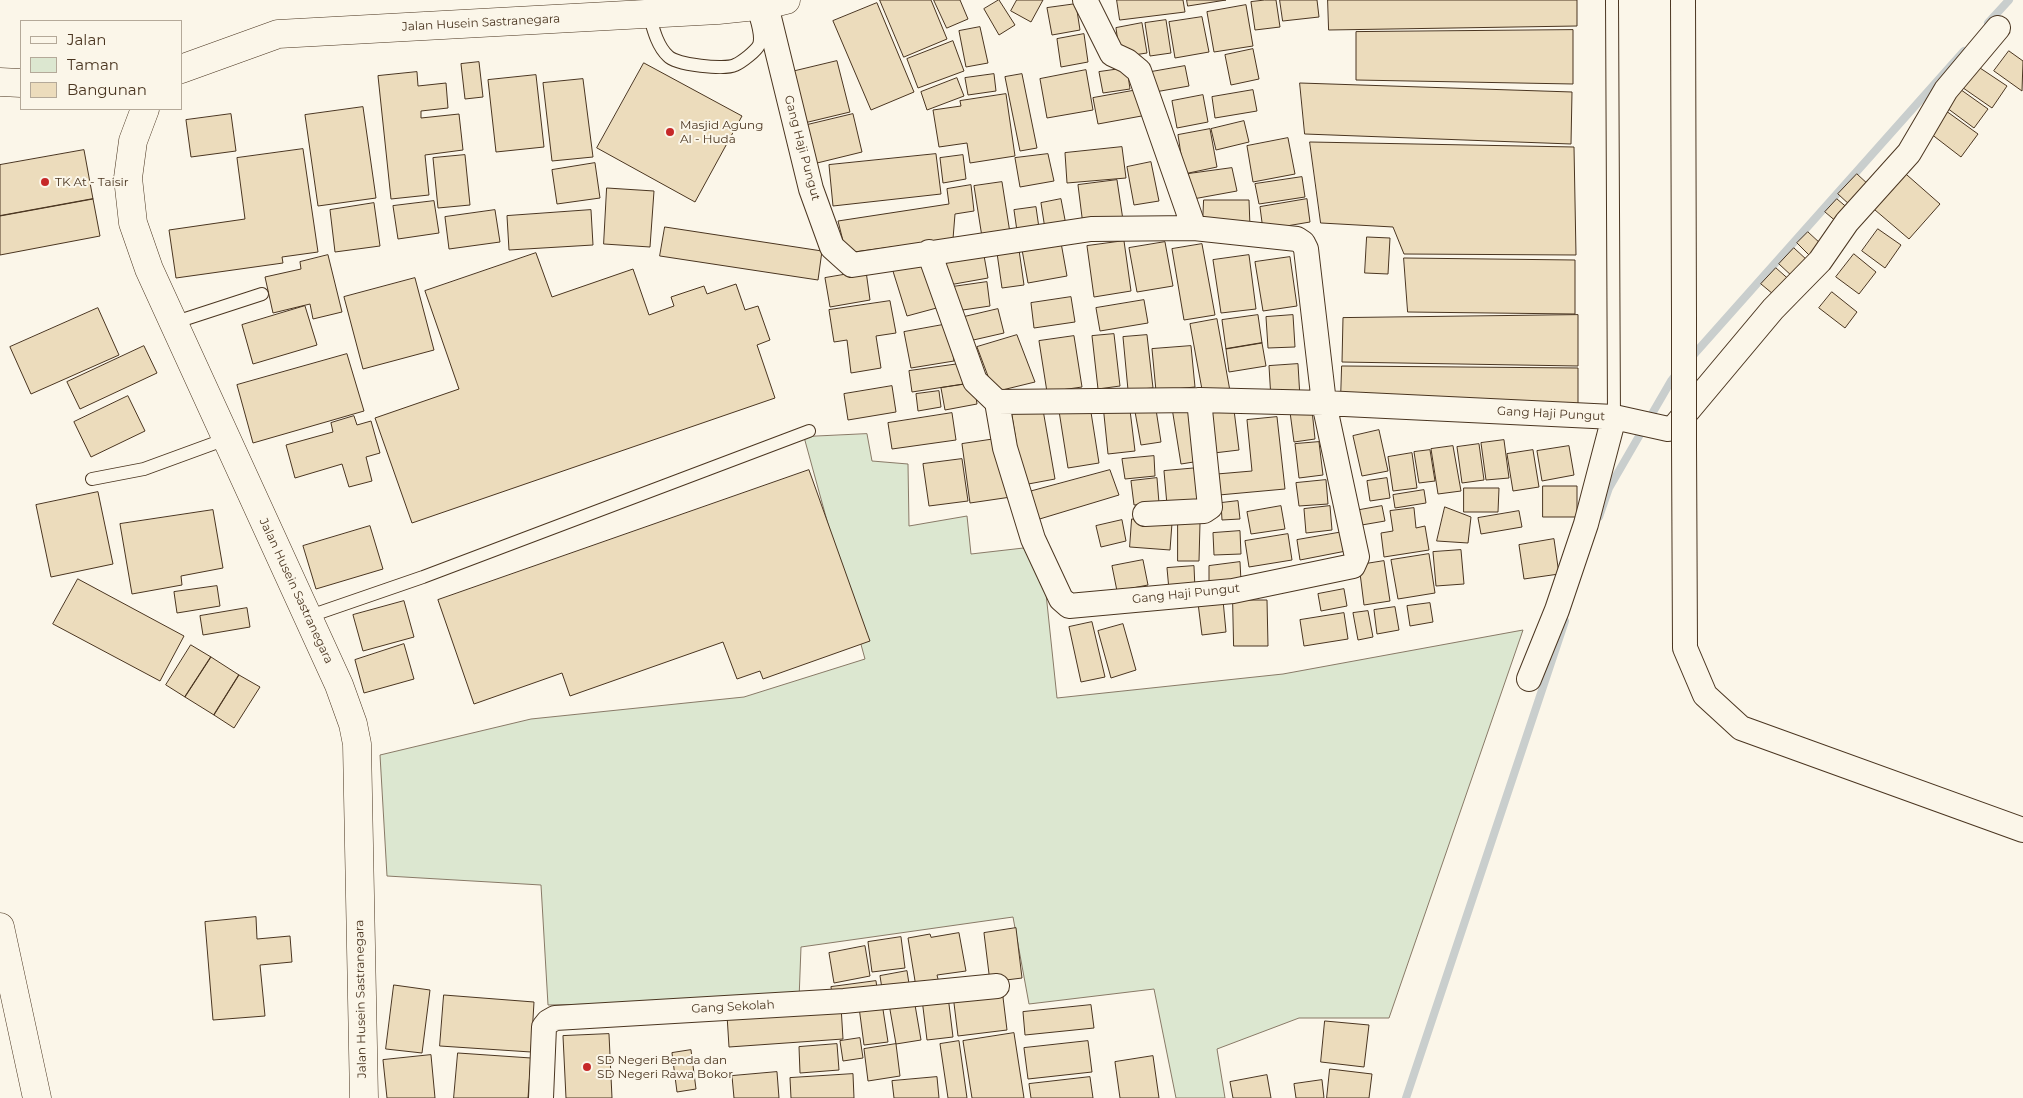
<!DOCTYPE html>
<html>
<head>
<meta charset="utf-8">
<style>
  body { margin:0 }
  #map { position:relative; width:2023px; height:1098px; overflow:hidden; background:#fbf6e9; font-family:Montserrat,sans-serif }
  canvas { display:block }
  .legend { position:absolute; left:20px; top:20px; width:162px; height:90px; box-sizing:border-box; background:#fbf6e9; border:1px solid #b4a999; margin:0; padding:6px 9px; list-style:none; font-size:15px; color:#4a3520 }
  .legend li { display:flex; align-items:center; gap:10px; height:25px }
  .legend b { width:25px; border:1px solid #b4a999 }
</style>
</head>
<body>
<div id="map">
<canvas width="2023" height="1098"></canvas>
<ul class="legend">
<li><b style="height:6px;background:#fbf6e9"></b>Jalan</li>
<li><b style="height:14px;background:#dce7d0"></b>Taman</li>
<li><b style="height:14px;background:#ecdcbc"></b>Bangunan</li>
</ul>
</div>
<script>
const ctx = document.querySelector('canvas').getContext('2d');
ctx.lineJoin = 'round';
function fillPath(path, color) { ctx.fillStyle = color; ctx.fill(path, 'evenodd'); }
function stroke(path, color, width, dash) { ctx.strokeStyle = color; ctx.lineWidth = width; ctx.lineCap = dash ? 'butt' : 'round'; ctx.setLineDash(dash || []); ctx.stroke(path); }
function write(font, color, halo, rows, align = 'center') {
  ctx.font = font + ' Montserrat,sans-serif'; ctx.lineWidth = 4; ctx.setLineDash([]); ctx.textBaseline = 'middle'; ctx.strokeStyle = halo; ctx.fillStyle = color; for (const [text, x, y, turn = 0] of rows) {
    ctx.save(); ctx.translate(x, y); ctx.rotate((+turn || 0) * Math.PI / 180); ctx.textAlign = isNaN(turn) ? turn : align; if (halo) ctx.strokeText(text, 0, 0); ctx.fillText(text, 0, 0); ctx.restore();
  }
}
const green = new Path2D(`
  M867,434L872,461L908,464L909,526L967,516L971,554L1041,546L1057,698L1283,674L1523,630L1389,1018H1299L1217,1049L1225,1098H1176L1154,989L1029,1004L1013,917L801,947L799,1000L548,1005L541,885L387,876L380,755L531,719L744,697L865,659L804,437Z`);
const stream = new Path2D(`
  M1988,23L2009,0
  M1689,360L1964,51
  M1599,517L1609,488L1671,381L1678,372
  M1406,1098L1565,621`);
const building = new Path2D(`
  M880,0H931L947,39L904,57Z
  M934,0H960L968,19L947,28Z
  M999,0L1015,25L999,35L984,9Z
  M1017,0H1043L1031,22L1011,11Z
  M1117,0H1183L1185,12L1120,20Z
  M1187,0H1226L1188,6Z
  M1265,0H1276L1280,27L1255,30L1251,2Z
  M1280,0H1317L1319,17L1283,21Z
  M1328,0H1577V26L1329,30Z
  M877,3L914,92L871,110L833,21Z
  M1076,4L1080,30L1052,35L1047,8Z
  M1246,5L1253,46L1214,52L1207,12Z
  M1202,17L1209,52L1175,58L1169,22Z
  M1166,20L1171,53L1150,56L1145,23Z
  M1142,23L1147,53L1120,57L1116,28Z
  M980,27L988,63L966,67L959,31Z
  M1573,30V84L1356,80V32Z
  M1084,34L1088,62L1061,67L1057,39Z
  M953,41L964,71L918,88L907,59Z
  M1253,49L1259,79L1231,85L1225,55Z
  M2009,51L2023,61L2022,91L1994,71Z
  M837,61L850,112L800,124L787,73Z
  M479,62L483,97L465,99L461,64Z
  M1971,62L2007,86L1992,108L1956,83Z
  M644,63L742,116L695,202L597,148Z
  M1185,66L1189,86L1155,92L1151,72Z
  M1127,68L1130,89L1103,93L1099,72Z
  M1086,70L1093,110L1047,118L1040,79Z
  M417,72L418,86L446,83L448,108L421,111V118L459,114L463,150L425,155L429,195L391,199L378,76Z
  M994,74L996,91L968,95L965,78Z
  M1022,74L1037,148L1020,151L1005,77Z
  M536,75L544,147L496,152L488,80Z
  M957,78L964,96L927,110L921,92Z
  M583,79L593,157L552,161L543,83Z
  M1300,83L1572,92L1571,144L1305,134Z
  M1957,87L1988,109L1974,128L1943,105Z
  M1143,89L1147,115L1098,124L1093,98Z
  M1253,90L1257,111L1215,118L1212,97Z
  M1006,94L1015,156L970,163L967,143L939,147L933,110L961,106L960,101Z
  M1203,95L1208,122L1177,128L1172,101Z
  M363,107L376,198L318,206L305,115Z
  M1942,108L1978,134L1961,157L1926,130Z
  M231,114L236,151L191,157L186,120Z
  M853,114L862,152L813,164L803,126Z
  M1244,121L1249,142L1216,150L1211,129Z
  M1210,129L1217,167L1184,174L1178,135Z
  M1288,138L1295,174L1253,182L1247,146Z
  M1310,142L1574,147L1576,255L1404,254L1393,227L1321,223Z
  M1122,147L1126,178L1067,183L1065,153Z
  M303,149L318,252L282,257L283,263L176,278L169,230L245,219L237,158Z
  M84,150L93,199L0,216V165Z
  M936,154L941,194L833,206L829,165Z
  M1048,154L1054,181L1020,187L1015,158Z
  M465,155L470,205L438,208L433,158Z
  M963,155L966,179L943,183L940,158Z
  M1151,162L1159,201L1134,205L1127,167Z
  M595,163L600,198L557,204L552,170Z
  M1232,168L1237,191L1193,199L1188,174Z
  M1899,168L1940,204L1909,239L1868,204Z
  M1857,174L1870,186L1851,206L1838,194Z
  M1302,177L1305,197L1259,204L1255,184Z
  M1117,180L1123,220L1083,225L1078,185Z
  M1002,182L1010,233L982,237L974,186Z
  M971,185L974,211L955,214L953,239L846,253L838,221L949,204L947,189Z
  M607,188L654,191L650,247L604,244Z
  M93,199L100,236L0,255V216Z
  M1061,199L1066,225L1045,229L1041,203Z
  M1307,199L1310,222L1263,230L1260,207Z
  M1837,199L1850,210L1838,223L1825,212Z
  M1204,200H1249L1250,227L1203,223Z
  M434,201L439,233L398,239L393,206Z
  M374,203L380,246L335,252L330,210Z
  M1036,207L1039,228L1017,231L1014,210Z
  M495,210L500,242L449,249L445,217Z
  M591,210L593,245L509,250L507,216Z
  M665,227L822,251L818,280L660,256Z
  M1878,229L1901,245L1885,268L1862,251Z
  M1808,232L1821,244L1809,255L1797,243Z
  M1060,237L1067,276L1028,283L1021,244Z
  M1367,237L1390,238L1388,274L1365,273Z
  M1124,241L1131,291L1094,297L1087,246Z
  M1165,242L1173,286L1137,292L1129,248Z
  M1018,243L1024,285L1002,288L996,246Z
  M1202,244L1215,315L1184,320L1172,249Z
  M1794,248L1808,261L1793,277L1779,264Z
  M983,250L988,278L949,285L944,257Z
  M536,253L552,297L633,269L649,315L674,306L671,297L704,286L707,294L736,284L745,310L758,306L770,340L757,345L775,398L412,523L375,418L459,389L425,291Z
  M1854,254L1876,272L1859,294L1836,277Z
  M328,255L342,312L313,319L310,304L273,313L265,277L301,269L300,262Z
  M1249,255L1256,309L1221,313L1213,260Z
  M1290,257L1297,306L1263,311L1255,262Z
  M927,258L944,306L907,316L892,268Z
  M1404,258L1575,260V314L1408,312Z
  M1776,268L1793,283L1779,299L1761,284Z
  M866,271L870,300L830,307L825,278Z
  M415,278L434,350L363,369L344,297Z
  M987,282L990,306L956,311L952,287Z
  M1832,292L1857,312L1845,328L1819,308Z
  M1071,297L1075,322L1034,328L1031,303Z
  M1144,300L1148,323L1100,331L1096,308Z
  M890,301L896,333L876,336L881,368L851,373L847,340L834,342L829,310Z
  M305,306L317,345L253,364L242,325Z
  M98,308L119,355L31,394L10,347Z
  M998,309L1004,333L969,341L964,317Z
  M1258,315L1262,343L1226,349L1222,320Z
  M1293,315L1295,347L1268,348L1266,317Z
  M1578,315V366L1342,362L1343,318Z
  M1217,319L1230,391L1203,395L1190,324Z
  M948,324L954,361L911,368L904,332Z
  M1114,334L1120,386L1098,389L1092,336Z
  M1017,335L1035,382L994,392L977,347Z
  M1147,335L1153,388L1128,390L1123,337Z
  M1074,336L1082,387L1047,392L1039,341Z
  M1262,343L1266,366L1229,372L1226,349Z
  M144,346L157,373L80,409L67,382Z
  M1191,346L1195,387L1156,391L1152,349Z
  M347,354L364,411L253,443L237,385Z
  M966,363L970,383L912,392L909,371Z
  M1298,364L1300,398L1271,399L1269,366Z
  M1342,366L1578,368V404L1341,399Z
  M974,383L977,404L945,410L941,388Z
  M892,386L896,412L848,420L844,394Z
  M939,391L941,407L918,411L916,394Z
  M128,396L145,431L91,457L74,422Z
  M1129,402L1135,451L1108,454L1103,405Z
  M1155,403L1161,442L1141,445L1134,406Z
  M1042,404L1055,479L1023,485L1011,410Z
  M1191,405L1200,461L1181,464L1172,408Z
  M1090,406L1099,463L1068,468L1059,411Z
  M1234,410L1239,450L1214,453L1209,413Z
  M1312,410L1315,439L1294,442L1290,412Z
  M952,413L956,440L892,449L888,423Z
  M354,416L357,425L371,421L380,453L366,457L372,481L349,487L342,464L295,478L286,445L333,432L331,423Z
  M1277,417L1285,489L1219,495L1217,474L1252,471L1247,420Z
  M1379,430L1388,471L1362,476L1353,436Z
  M1002,438L1011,497L970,503L962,444Z
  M1504,440L1509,478L1486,480L1481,443Z
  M1319,442L1323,475L1299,478L1295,444Z
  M1479,444L1484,480L1462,483L1457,447Z
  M1453,446L1461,491L1438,494L1431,449Z
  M1569,446L1574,475L1542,481L1537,451Z
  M1430,450L1435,481L1419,483L1414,452Z
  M1533,450L1539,487L1513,491L1507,454Z
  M1412,453L1417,488L1393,491L1388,457Z
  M1154,456L1155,476L1125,479L1122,459Z
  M962,459L968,501L929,506L923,464Z
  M1198,468L1201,502L1167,505L1164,471Z
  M809,470L870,641L763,679L760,671L737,679L723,642L570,696L562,673L474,704L438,600Z
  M1110,470L1119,495L1033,521L1025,493Z
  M1157,478L1159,503L1134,505L1131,481Z
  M1387,478L1390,498L1370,501L1367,481Z
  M1326,480L1328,504L1299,506L1296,483Z
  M1543,486H1577V517H1543Z
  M1464,488H1499L1498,512H1464Z
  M1424,490L1426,503L1395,508L1393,495Z
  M98,492L113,564L51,577L36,505Z
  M1238,501L1240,519L1222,520L1221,503Z
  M1281,506L1285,529L1251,534L1247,512Z
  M1330,506L1332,530L1306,533L1304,509Z
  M1382,506L1385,521L1356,526L1354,511Z
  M1445,507L1471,517L1468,543L1437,541Z
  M1414,508L1416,528L1425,526L1429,550L1384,557L1381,533L1393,531L1390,511Z
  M213,510L223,568L181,576L182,585L132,594L120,524Z
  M1519,511L1522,527L1481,534L1478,518Z
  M1132,519L1172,523L1170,550L1130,547Z
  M1122,520L1126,541L1101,547L1096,526Z
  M1178,523H1200L1199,561H1178Z
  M370,526L383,569L316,589L303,546Z
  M1240,531L1241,554L1214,555L1213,533Z
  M1343,532L1346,551L1300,560L1297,540Z
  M1288,534L1292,560L1249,567L1245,541Z
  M1554,539L1559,574L1524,579L1519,545Z
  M1461,550L1464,584L1436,586L1433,552Z
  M1429,554L1435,593L1398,599L1391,560Z
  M1143,560L1148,585L1117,591L1112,566Z
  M1384,561L1390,601L1364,605L1359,565Z
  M1240,562L1241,581L1209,582V566Z
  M1194,566L1195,589L1169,590L1167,568Z
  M78,579L184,636L160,681L53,624Z
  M217,586L220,606L177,613L174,592Z
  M1344,589L1347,606L1321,611L1318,594Z
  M1223,600L1226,632L1202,635L1198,603Z
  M1233,600H1267L1268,646H1234Z
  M404,601L414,637L363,651L353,615Z
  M1430,603L1433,622L1410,626L1407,606Z
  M1395,607L1399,630L1377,634L1374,610Z
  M247,608L250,627L203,635L200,616Z
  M1368,611L1373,637L1358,640L1353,613Z
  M1344,613L1348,639L1304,646L1300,620Z
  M1092,622L1105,677L1081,682L1069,627Z
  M1123,624L1136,670L1111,678L1098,631Z
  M404,644L414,679L364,693L355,660Z
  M191,645L211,657L185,697L166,685Z
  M211,657L239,675L214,715L185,697Z
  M239,675L260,687L234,728L214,715Z
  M256,917L257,939L290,936L292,962L260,965L265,1016L213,1020L205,922Z
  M1016,928L1022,978L990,982L984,933Z
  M959,933L966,971L937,975L939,983L916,987L908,938L930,934L931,937Z
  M901,937L905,968L872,972L868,942Z
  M865,946L870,976L834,983L829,953Z
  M907,971L910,990L883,995L880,976Z
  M876,981L878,995L833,1001L831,987Z
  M394,985L430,990L422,1053L386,1049Z
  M1002,989L1007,1030L958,1036L953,995Z
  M444,995L534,1002L531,1052L440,1046Z
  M948,996L953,1037L927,1040L922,999Z
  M914,999L921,1040L896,1044L889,1004Z
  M882,1003L888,1042L864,1045L859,1007Z
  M1091,1005L1094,1028L1025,1035L1023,1012Z
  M841,1006L843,1039L729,1047L727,1015Z
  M1325,1021L1369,1025L1364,1067L1321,1062Z
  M1014,1033L1024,1098H972L963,1041Z
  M609,1034L612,1098H566L563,1036Z
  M860,1038L863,1058L843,1061L840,1041Z
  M959,1041L967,1098H948L940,1044Z
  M1088,1041L1092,1072L1028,1079L1024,1048Z
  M837,1044L839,1070L800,1073L799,1047Z
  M896,1044L900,1076L868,1081L864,1049Z
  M691,1050L696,1089L677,1092L672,1053Z
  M458,1053L531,1058L528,1098H454Z
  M431,1055L435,1098H387L383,1060Z
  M1153,1056L1159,1098H1120L1115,1062Z
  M1330,1069L1372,1074L1369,1098H1327Z
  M777,1072L779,1098H734L732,1076Z
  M853,1074L854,1098H791L790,1078Z
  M1267,1075L1271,1098H1233L1230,1082Z
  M937,1077L939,1098H894L892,1081Z
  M1090,1077L1093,1098H1031L1029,1084Z
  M1322,1080L1324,1098H1296L1294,1084Z`);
const lane = new Path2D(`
  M1612,0L1614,417
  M649,14C653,28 657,46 668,56C676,65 725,70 735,65C742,62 756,51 759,45C763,34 755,17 753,7
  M173,323L262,294
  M92,479L144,469L226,439
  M307,617L423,577L809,431`);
const street = new Path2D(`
  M1085,0L1112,54L1127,61L1139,71L1194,228
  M1683,0L1684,317
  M766,5L811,189L832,247L852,265L1091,229L1194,228L1297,239L1303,243L1306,249L1324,403L1614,417L1668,429L1675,426L1773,309L1820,261L1847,222L1909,153L1946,90L1998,28
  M929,252L975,381L997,402L1199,400L1324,403L1357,557L1353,566L1233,591L1069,606L1061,599L1033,539L1005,448L997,402
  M1684,443L1685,648L1705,695L1741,728L2023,830
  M1145,514L1204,511L1210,507L1199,400
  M1529,679L1557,610L1586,524L1614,417
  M541,1098L544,1027L548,1022L555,1018L844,1001L997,986`);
const secondary = new Path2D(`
  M181,69L278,34L718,10L766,5L786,0
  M0,82L21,83
  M145,109L133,141L128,178L133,223L149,269L339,685L353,724L357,744L364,1098`);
const highway = new Path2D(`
  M0,927L37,1098`);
const streetBridge = new Path2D(`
  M1684,317V443`);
const markers = [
  [670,132,5,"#c62828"],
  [45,182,5,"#c62828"],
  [587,1067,5,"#c62828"]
];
const streetNames = [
  ["Jalan Husein Sastranegara",481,23,-3],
  ["Gang Haji Pungut",802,148,75],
  ["Gang Haji Pungut",1551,414,3],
  ["Jalan Husein Sastranegara",296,591,65],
  ["Gang Haji Pungut",1186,594,-6],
  ["Jalan Husein Sastranegara",361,999,-91],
  ["Gang Sekolah",733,1007,-3]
];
const poiNames = [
  ["Masjid Agung",680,125],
  ["Al - Huda",680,139],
  ["TK At - Taisir",55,182],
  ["SD Negeri Benda dan",597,1060],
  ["SD Negeri Rawa Bokor",597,1074]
];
fillPath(green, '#dce7d0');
stroke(green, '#887966', 1);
stroke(stream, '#c9cecd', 8);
fillPath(building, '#ecdcbc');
stroke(building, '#4a3520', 1);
stroke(lane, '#4a3520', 14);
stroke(street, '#4a3520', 26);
stroke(secondary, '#4a3520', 29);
stroke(highway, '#4a3520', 29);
stroke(lane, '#fbf6e9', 12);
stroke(street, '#fbf6e9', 24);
stroke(secondary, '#fbf6e9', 28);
stroke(highway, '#fbf6e9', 28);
stroke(streetBridge, '#4a3520', 26, []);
stroke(streetBridge, '#fbf6e9', 24);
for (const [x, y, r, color] of markers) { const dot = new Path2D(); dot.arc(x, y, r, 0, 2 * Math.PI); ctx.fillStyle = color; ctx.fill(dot); stroke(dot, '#fbf6e9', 2); }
write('12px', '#4a3520', '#fbf6e9', streetNames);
write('12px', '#4a3520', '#fbf6e9', poiNames, 'left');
</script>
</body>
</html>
